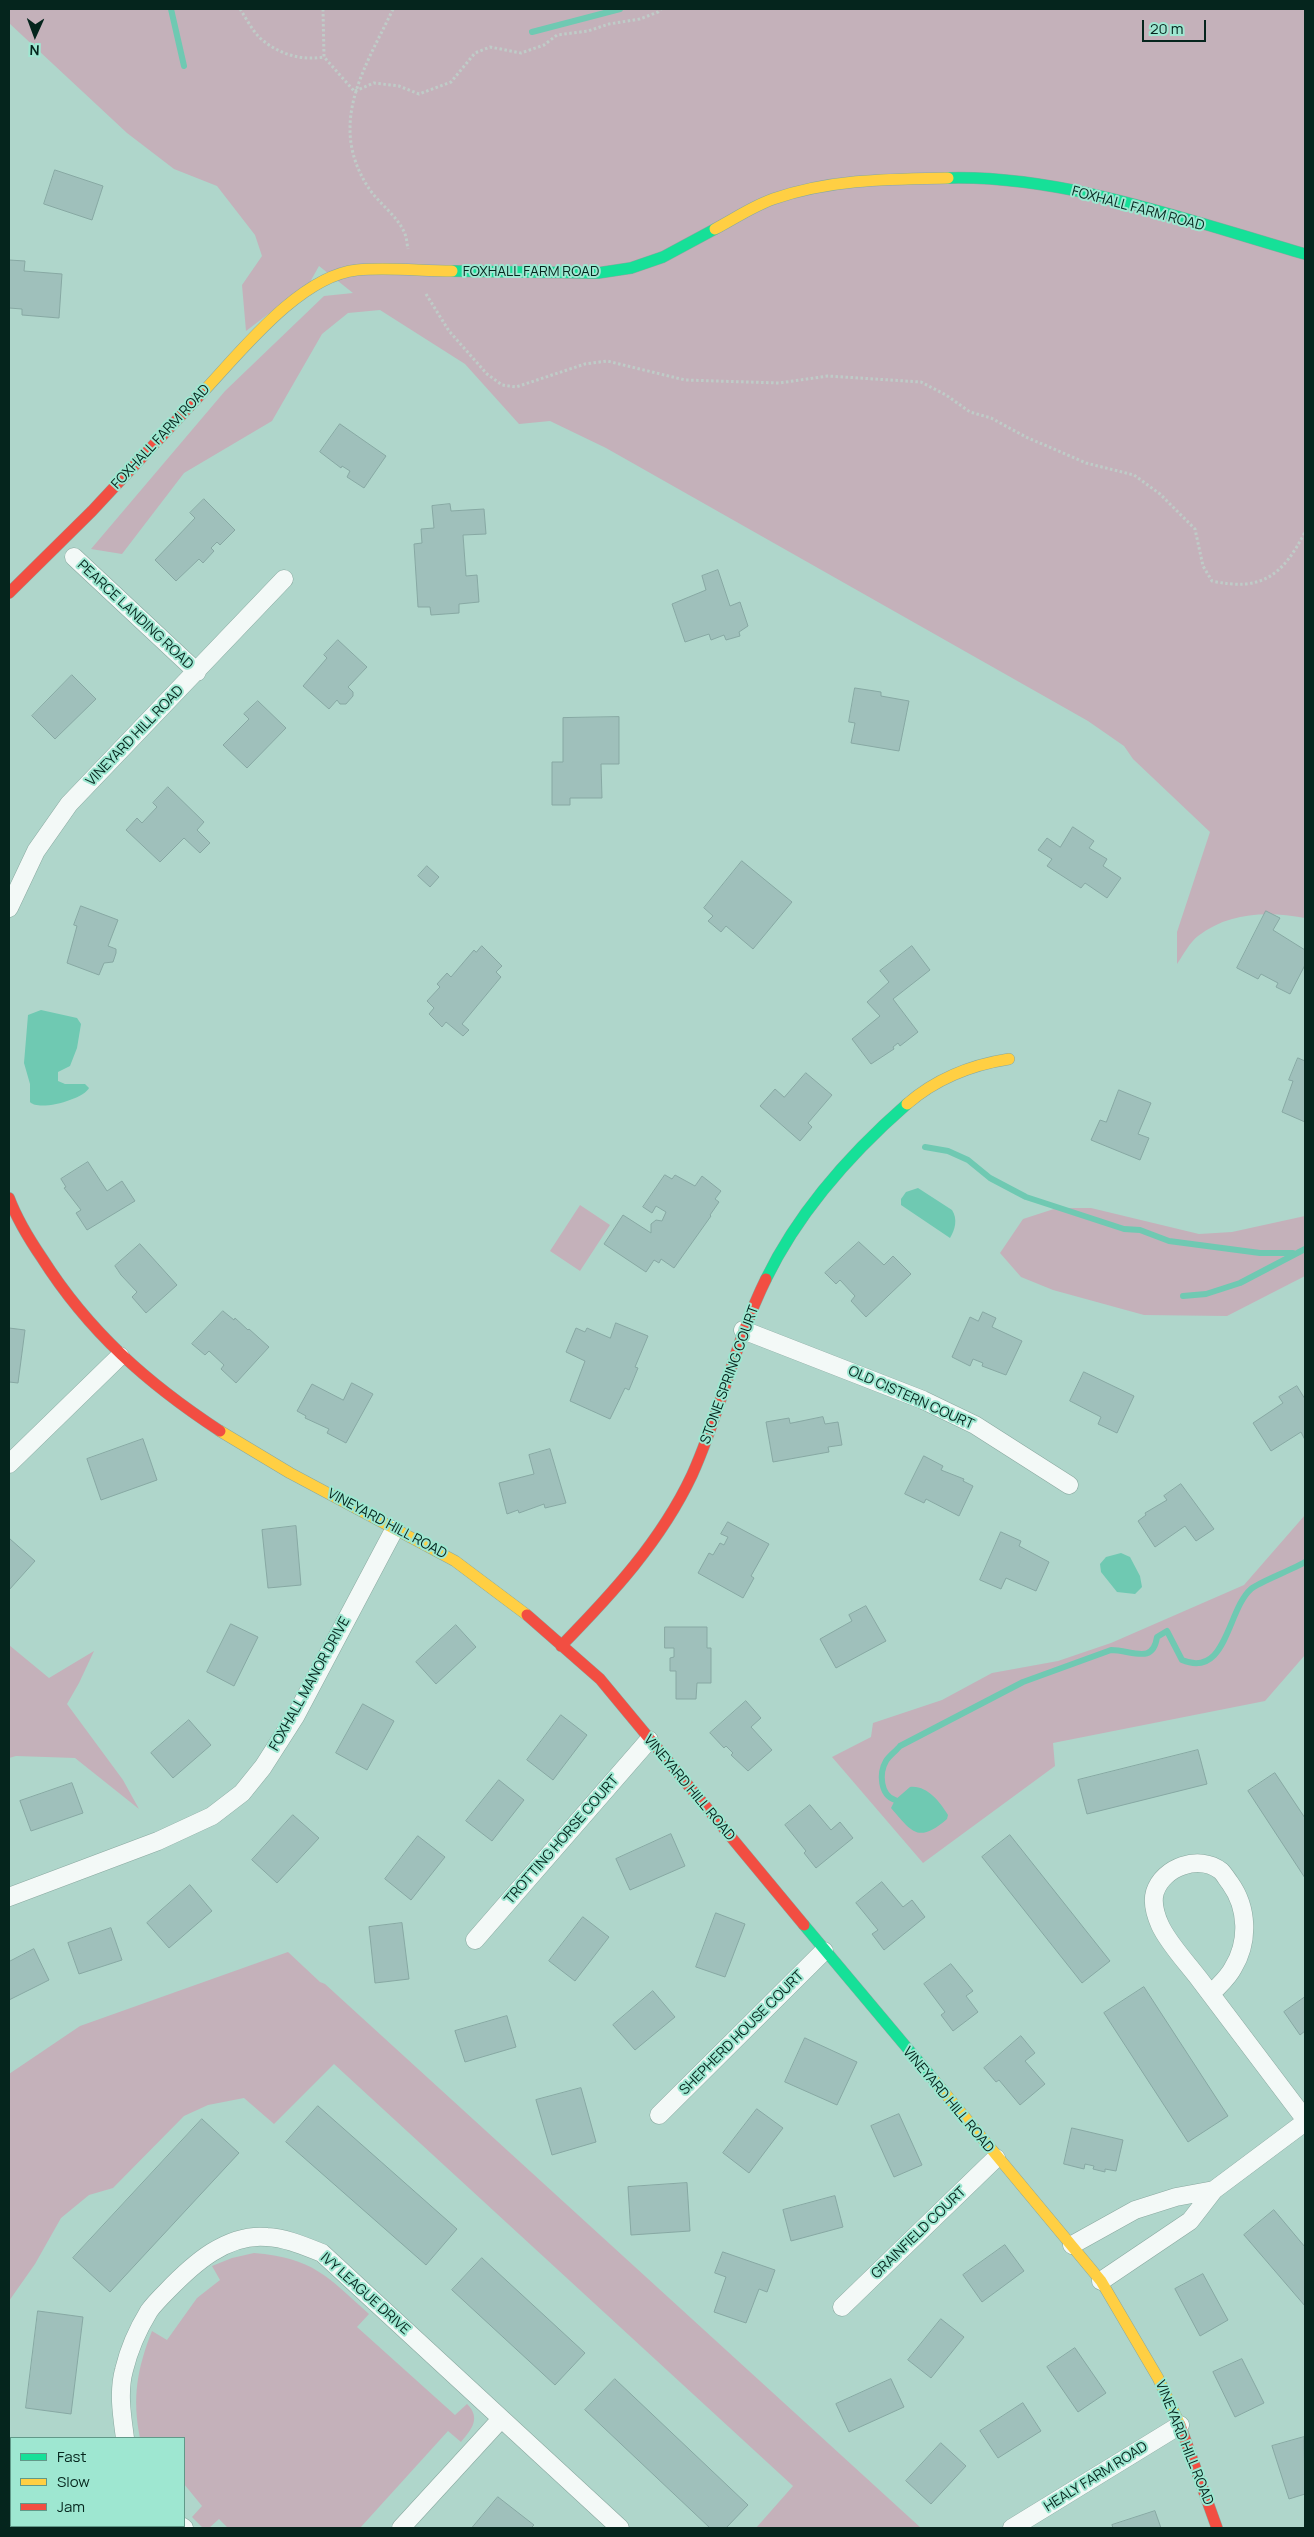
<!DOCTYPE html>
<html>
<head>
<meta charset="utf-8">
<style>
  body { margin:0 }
  #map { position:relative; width:1314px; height:2537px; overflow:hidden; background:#afd6cb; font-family:Manrope,sans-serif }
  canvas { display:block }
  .frame { position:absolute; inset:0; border:10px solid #05251d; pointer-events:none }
  .legend { position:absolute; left:10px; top:2437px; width:175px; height:90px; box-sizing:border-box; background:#9ee7d1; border:1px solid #619989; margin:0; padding:6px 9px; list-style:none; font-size:15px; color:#05251d }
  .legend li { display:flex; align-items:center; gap:10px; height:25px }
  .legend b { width:25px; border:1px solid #619989 }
  .north { position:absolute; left:10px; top:10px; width:50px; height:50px; -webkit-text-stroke:4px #9ee7d1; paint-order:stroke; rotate:182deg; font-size:14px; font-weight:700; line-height:20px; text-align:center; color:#05251d }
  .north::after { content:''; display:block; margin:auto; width:18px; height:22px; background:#05251d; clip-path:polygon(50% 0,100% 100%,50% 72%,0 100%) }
  .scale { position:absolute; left:1142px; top:20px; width:64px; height:22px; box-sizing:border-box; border:2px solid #05251d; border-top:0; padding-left:6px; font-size:15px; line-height:18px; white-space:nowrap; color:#05251d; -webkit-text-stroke:4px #9ee7d1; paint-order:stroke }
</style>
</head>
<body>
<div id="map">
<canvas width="1314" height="2537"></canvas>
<div class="frame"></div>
<ul class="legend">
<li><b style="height:6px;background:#16e098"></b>Fast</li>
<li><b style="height:6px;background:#ffcf43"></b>Slow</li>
<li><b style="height:6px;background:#f24e42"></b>Jam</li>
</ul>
<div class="north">N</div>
<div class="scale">20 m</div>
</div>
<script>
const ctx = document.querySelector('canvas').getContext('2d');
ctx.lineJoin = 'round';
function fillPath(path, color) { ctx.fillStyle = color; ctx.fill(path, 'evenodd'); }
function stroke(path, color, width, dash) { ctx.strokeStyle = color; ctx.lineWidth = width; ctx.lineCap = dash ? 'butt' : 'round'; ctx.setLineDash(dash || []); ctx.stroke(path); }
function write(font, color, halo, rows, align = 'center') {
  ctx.font = font + ' Manrope,sans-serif'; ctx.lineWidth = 4; ctx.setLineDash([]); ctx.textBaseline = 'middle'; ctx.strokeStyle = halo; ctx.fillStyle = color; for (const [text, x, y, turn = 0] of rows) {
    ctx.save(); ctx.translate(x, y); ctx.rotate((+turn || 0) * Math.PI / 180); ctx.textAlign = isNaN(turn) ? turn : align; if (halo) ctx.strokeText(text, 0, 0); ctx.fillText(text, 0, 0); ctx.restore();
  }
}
const green = new Path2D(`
  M9,9H1305V918C1268,911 1229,912 1198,936C1190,942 1183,955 1177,964V932L1210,832L1133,759L1124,746L1088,721L606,448L550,421L519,424L465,364L380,310L348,313L322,334L272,421L184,473L122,554L91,549L225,391L324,296L353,293L319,266L310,282L246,331L242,285L262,256L255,235L217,186L174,169L127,133L9,23Z
  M580,1205L610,1225L580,1271L550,1251Z
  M1057,1208H1091L1199,1234L1232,1232L1305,1216V1276L1227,1316L1144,1315L1053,1290L1021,1277L1000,1253L1023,1219Z
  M1305,1515V1655L1265,1701L1053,1743L1055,1766L923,1863L832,1757L871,1737L873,1723L942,1700L992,1673L1058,1661L1111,1643L1244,1585Z
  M9,1645L49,1678L94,1651L79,1683L67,1704L123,1780L139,1809L75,1758L16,1756L9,1758Z
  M288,1952L320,1982L325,1984L921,2528H756L793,2486L334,2064L274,2124L244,2098L208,2105L184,2116L113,2188L89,2195L61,2218L35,2264L9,2301V2074L80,2026Z
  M254,2253C313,2258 327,2276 369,2314L357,2327L455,2415L467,2404C481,2418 472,2429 461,2442L448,2431L360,2528H228L219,2519L209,2528H203L192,2517L202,2506L184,2484V2438H140C132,2398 137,2369 152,2331L167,2340L197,2298L220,2280L212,2266L232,2258Z`);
const water = new Path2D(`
  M41,1010L77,1018L81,1024L77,1048L70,1066L58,1072V1081L65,1084H85L89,1088C84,1099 39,1112 30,1102V1084L24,1063L28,1015Z
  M918,1188L952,1210C958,1219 955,1230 950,1238L901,1205V1199L906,1192Z
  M1121,1553L1130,1557L1140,1576L1142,1587L1135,1594L1117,1592L1101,1572L1100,1564L1106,1557Z
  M910,1787C927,1785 940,1802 948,1815L947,1819C918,1844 912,1832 891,1808L895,1800Z`);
const stream = new Path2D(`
  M171,9L184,66
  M532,32L620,9
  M925,1147L948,1151L968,1160L990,1178L1026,1197L1124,1229L1140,1230L1169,1241L1260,1253H1293
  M1183,1296L1206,1294L1240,1283L1305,1249
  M895,1800C880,1795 879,1773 886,1761C889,1756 896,1751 900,1746L1023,1682L1111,1650C1132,1650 1153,1665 1157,1637L1167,1631L1182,1660C1227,1679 1227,1610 1251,1589C1259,1582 1292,1570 1305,1562`);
const building = new Path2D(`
  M55,170L103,186L92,220L44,204Z
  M9,260L25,261L24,271L62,274L59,318L22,315V309L9,308Z
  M340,424L386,456L364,488L347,477L350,471L342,466L341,468L320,452Z
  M204,499L235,530L220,545L217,542L211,548L214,551L203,563L199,559L176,581L155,560L195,518L190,513Z
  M450,504L451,511L484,509L486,534L463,535L466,576L477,575L479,602L459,604V613L431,615L430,607H418L414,544L422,543L421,529L434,528L432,506Z
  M718,570L730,606L740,602L748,626L739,632L740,636L726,640L724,635L711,640L709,634L685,642L672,604L706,590L702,576Z
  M338,640L367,667L348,687L353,692V696L346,704H340L337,700L329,709L303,686L327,658L324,655Z
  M72,675L96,699L55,739L32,716Z
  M855,688L881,692V696L909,701L899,751L851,743L855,723L849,722Z
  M258,701L286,728L247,768L223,745L249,719L244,714Z
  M619,717V764H601L602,798H570V805H552V762H563V718Z
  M168,787L204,822L197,830L210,843L200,853L184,838L160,862L126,830L137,818L142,823L157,807L153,803Z
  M1073,827L1094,841L1089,848L1107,859L1103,866L1121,878L1107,898L1085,883L1081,888L1047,866L1052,859L1038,850L1047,838L1060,847Z
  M742,861L792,902L753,949L726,926L721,932L708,921L713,916L704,908Z
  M427,866L439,877L430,887L418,876Z
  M81,906L118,920L108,946L116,949V953L113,962L104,963L99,975L67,963L77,926L74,925Z
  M1266,911L1280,918L1273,930L1305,950V965L1290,994L1276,987L1278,983L1261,974L1258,979L1237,968Z
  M482,946L502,966L496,972L501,977L462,1024L469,1030L463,1036L446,1022L442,1027L429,1014L434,1008L427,1001L440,987L437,984L447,973L451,977L474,950L476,952Z
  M912,946L930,970L893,999L918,1032L900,1046L898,1043L893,1047L894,1049L871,1064L852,1039L880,1016L867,1002L889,982L880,971Z
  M1298,1058L1305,1061V1122L1282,1112L1293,1081L1289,1080Z
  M806,1073L832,1095L808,1123L812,1127L800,1141L760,1106L775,1089L784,1097Z
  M1119,1090L1151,1103L1138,1134L1149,1138L1140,1160L1091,1140L1100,1120L1106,1122Z
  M88,1162L107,1191L122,1181L135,1201L87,1230L76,1213L81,1210L64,1188L66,1187L61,1179Z
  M665,1175L672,1179L675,1175L695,1186L702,1176L721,1191L715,1199L719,1202L710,1215L711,1216L674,1268L661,1259L659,1263L654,1260L646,1272L604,1244L623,1215L651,1233V1224L656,1220L662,1221L666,1212L656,1206L652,1213L643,1207Z
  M859,1242L884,1265L893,1256L911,1274L866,1317L851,1301L855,1296L840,1280L836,1284L825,1273Z
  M140,1244L177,1285L146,1313L132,1297L137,1292L121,1275L115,1266Z
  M223,1311L234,1320L235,1318L248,1330L249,1329L269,1347L236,1383L221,1369L224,1365L209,1351L205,1355L192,1344Z
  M983,1312L996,1318L992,1327L1022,1341L1006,1375L982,1366L983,1363L973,1359L970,1366L952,1357L970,1317L978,1321Z
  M616,1323L648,1336L635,1367L638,1368L629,1390L625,1388L610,1419L570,1401L585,1361L566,1352L576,1328L585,1332L587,1328L610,1338Z
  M9,1328L25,1330L18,1383L9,1382Z
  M1084,1372L1134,1396L1117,1433L1098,1424L1101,1417L1070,1401Z
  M352,1383L373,1394L346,1443L327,1433L329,1429L305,1418L306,1416L297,1411L312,1384L343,1400Z
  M1297,1386L1305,1399V1440L1301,1432L1271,1451L1253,1423L1283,1403L1279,1397Z
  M823,1417L825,1424L838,1422L842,1445L828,1447L829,1452L773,1462L766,1422L789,1418L790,1423Z
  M143,1439L157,1480L101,1500L87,1459Z
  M550,1449L566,1503L545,1508L544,1504L519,1513L518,1510L507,1514L499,1483L534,1474L529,1455Z
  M924,1456L943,1466L941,1470L964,1479L963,1481L973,1486L959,1516L926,1499L924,1503L905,1494Z
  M1181,1484L1214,1529L1196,1541L1185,1526L1155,1547L1138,1521L1146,1515L1145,1513L1167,1500L1164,1496Z
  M728,1522L769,1544L751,1576L754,1578L743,1598L698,1573L709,1553L713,1555L720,1543L724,1545L728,1537L721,1534Z
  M296,1526L301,1585L268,1588L262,1530Z
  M1001,1532L1021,1541L1019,1546L1049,1562L1036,1591L1006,1578L1001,1589L980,1580Z
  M10,1539L35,1561L9,1590V1540Z
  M866,1606L886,1641L836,1668L820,1639L852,1621L849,1615Z
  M231,1624L258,1637L234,1686L207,1672Z
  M456,1625L476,1647L436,1684L416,1662Z
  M665,1627H707V1648H711V1683H697L696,1699H676V1671H670V1658L674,1657V1648H665Z
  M746,1701L761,1718L751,1727L772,1750L748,1771L731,1755L733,1753L726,1746L724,1748L710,1733Z
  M363,1704L394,1721L367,1770L336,1753Z
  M561,1715L587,1735L553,1780L527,1760Z
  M189,1720L211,1745L173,1778L151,1753Z
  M1198,1750L1207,1784L1087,1814L1078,1780Z
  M1275,1773L1305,1818V1878L1248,1791Z
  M499,1780L524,1800L492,1841L466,1821Z
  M72,1783L83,1813L31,1831L20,1801Z
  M810,1805L831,1830L840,1822L853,1838L816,1868L804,1853L806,1851L785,1825Z
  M293,1815L319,1838L277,1883L252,1860Z
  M671,1834L685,1866L630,1890L616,1859Z
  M1010,1835L1110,1961L1082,1983L982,1857Z
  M418,1836L445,1857L411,1900L385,1879Z
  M882,1882L903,1907L912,1900L925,1917L884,1950L872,1934L878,1930L856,1903Z
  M190,1885L212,1911L169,1948L147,1923Z
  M716,1913L745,1924L725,1977L696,1967Z
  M583,1917L609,1937L575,1981L549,1961Z
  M402,1923L409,1979L375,1983L369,1927Z
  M111,1928L122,1960L79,1974L68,1943Z
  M34,1949L49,1980L9,2000V1962Z
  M951,1964L973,1991L966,1996L978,2012L953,2031L941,2015L945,2012L924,1984Z
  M1144,1987L1228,2116L1188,2142L1104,2013Z
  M653,1991L675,2017L635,2050L613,2025Z
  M1305,1997V2031L1300,2035L1284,2012Z
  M507,2016L516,2047L465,2062L455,2031Z
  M1021,2036L1035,2053L1025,2061L1045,2084L1020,2105L999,2080L996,2082L984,2068Z
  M805,2038L857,2062L837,2105L785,2082Z
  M581,2088L596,2142L552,2155L536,2100Z
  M318,2106L457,2229L426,2265L286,2142Z
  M757,2109L783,2128L749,2173L723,2153Z
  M899,2114L922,2165L894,2177L871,2126Z
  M202,2119L239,2153L110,2292L73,2258Z
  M1072,2128L1123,2140L1116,2171L1105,2169V2172L1093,2169L1094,2166L1085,2164L1084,2169L1064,2164Z
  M687,2183L690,2231L631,2235L628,2187Z
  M835,2196L843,2227L791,2241L783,2210Z
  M1274,2210L1305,2247V2306L1244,2235Z
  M1005,2245L1024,2271L982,2302L963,2275Z
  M723,2252L775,2270L767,2292L759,2289L746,2323L714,2312L726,2277L715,2273Z
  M482,2258L585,2353L555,2385L452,2290Z
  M1203,2274L1228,2320L1200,2336L1175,2289Z
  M38,2311L83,2317L71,2414L26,2408Z
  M941,2319L964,2337L931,2378L908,2360Z
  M1075,2348L1106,2393L1078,2412L1047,2367Z
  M1242,2359L1264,2403L1235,2417L1213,2372Z
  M615,2379L748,2505L726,2528H710L585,2410Z
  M891,2379L904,2407L849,2432L836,2404Z
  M1023,2403L1041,2431L998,2458L980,2431Z
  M1304,2437L1305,2494L1289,2499L1272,2446Z
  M941,2443L966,2466L931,2504L906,2481Z
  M498,2497L534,2525L531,2528H472Z
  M1155,2511L1161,2528H1113L1112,2525Z
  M66,2526H112L113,2528H67Z`);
const path = new Path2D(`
  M240,9C246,18 252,30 260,38C278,54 301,61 324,57
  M323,9L324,57L354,91
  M393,9C365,68 327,123 368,187C378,203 398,216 405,234C407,239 407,245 408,249
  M355,91L374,83L399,86L419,94L451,82L475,53L490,47L521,53L544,45L557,35L588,31L609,24L640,19L658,12L661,9
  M426,294L449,331L487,374L502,385L516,387L585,364L607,361L685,380L779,383L828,376L921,382L946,395L970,412L991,418L1026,437L1086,463L1134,475L1160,494L1195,529L1203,566L1212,581C1262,592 1283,575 1305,532`);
const street = new Path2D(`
  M74,557L197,672
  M9,908L36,851L69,804L284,579
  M743,1330L923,1400L975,1425L1069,1485
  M9,1464L120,1356
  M9,1897L158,1841L212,1816L242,1793L263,1767L295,1717L394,1530
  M475,1940L649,1740
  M1211,1994C1218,1986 1228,1978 1233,1968C1249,1942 1248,1908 1230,1883C1227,1879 1224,1874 1221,1871C1199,1854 1163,1867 1155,1892C1152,1902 1156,1916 1160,1925C1168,1943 1188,1964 1200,1980C1235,2027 1270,2073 1305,2119
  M659,2115L824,1951
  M1072,2245L1135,2210L1176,2197L1214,2190
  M1101,2281L1190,2221L1214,2190L1305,2122
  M842,2307L996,2158
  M125,2438C122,2416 118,2392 124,2370C129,2349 138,2329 149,2311C154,2304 161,2297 167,2291C193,2264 227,2233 267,2237C286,2238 304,2246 322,2253L620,2528
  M181,2526L184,2528
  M401,2528L501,2419
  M1012,2528L1180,2425`);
const fast = new Path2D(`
  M948,178C1066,175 1193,222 1305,254
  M452,271L598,273L631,268L663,257L715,229
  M766,1279C799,1211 851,1153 907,1104
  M804,1925L934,2080`);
const slow = new Path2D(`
  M715,229C734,219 753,206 773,199C830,179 890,179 948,178
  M201,394C239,354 299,276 357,270C388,267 421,271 452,271
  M907,1104C937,1078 970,1065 1009,1059
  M220,1431L290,1473L455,1561L527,1615
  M934,2080L1101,2281L1158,2378L1180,2425`);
const jam = new Path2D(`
  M9,593L92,511L201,394
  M9,1198C17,1219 29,1239 42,1258C89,1332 147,1383 220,1431
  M527,1615L600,1679L804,1925
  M561,1646C612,1594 661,1541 692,1475C721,1411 735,1342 766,1279
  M1180,2425L1217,2528`);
const streetNames = [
  ["FOXHALL FARM ROAD",1138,209,15],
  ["FOXHALL FARM ROAD",531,272],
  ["FOXHALL FARM ROAD",161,437,-47],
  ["PEARCE LANDING ROAD",135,615,43],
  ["VINEYARD HILL ROAD",135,736,-46],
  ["STONE SPRING COURT",730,1375,-70],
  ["OLD CISTERN COURT",911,1398,24],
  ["VINEYARD HILL ROAD",387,1524,28],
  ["FOXHALL MANOR DRIVE",310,1684,-61],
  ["VINEYARD HILL ROAD",689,1788,50],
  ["TROTTING HORSE COURT",562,1840,-49],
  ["SHEPHERD HOUSE COURT",742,2033,-45],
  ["VINEYARD HILL ROAD",948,2100,50],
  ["GRAINFIELD COURT",919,2233,-44],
  ["IVY LEAGUE DRIVE",365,2294,42],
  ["VINEYARD HILL ROAD",1184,2443,68],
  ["HEALY FARM ROAD",1096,2477,-32]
];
fillPath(green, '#c4b1ba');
fillPath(water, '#6fc9b2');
stroke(stream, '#6fc9b2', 6);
fillPath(building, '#9fc0bb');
stroke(building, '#87a8a3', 1);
stroke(street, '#88a89f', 19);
stroke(fast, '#88a89f', 12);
stroke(slow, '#88a89f', 12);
stroke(jam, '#88a89f', 12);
stroke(path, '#bfccc8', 3, [2.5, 2.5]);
stroke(street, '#f3f9f7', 18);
stroke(fast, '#16e098', 11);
stroke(slow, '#ffcf43', 11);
stroke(jam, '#f24e42', 11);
write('14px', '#05251d', '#9ee7d1', streetNames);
</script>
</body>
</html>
